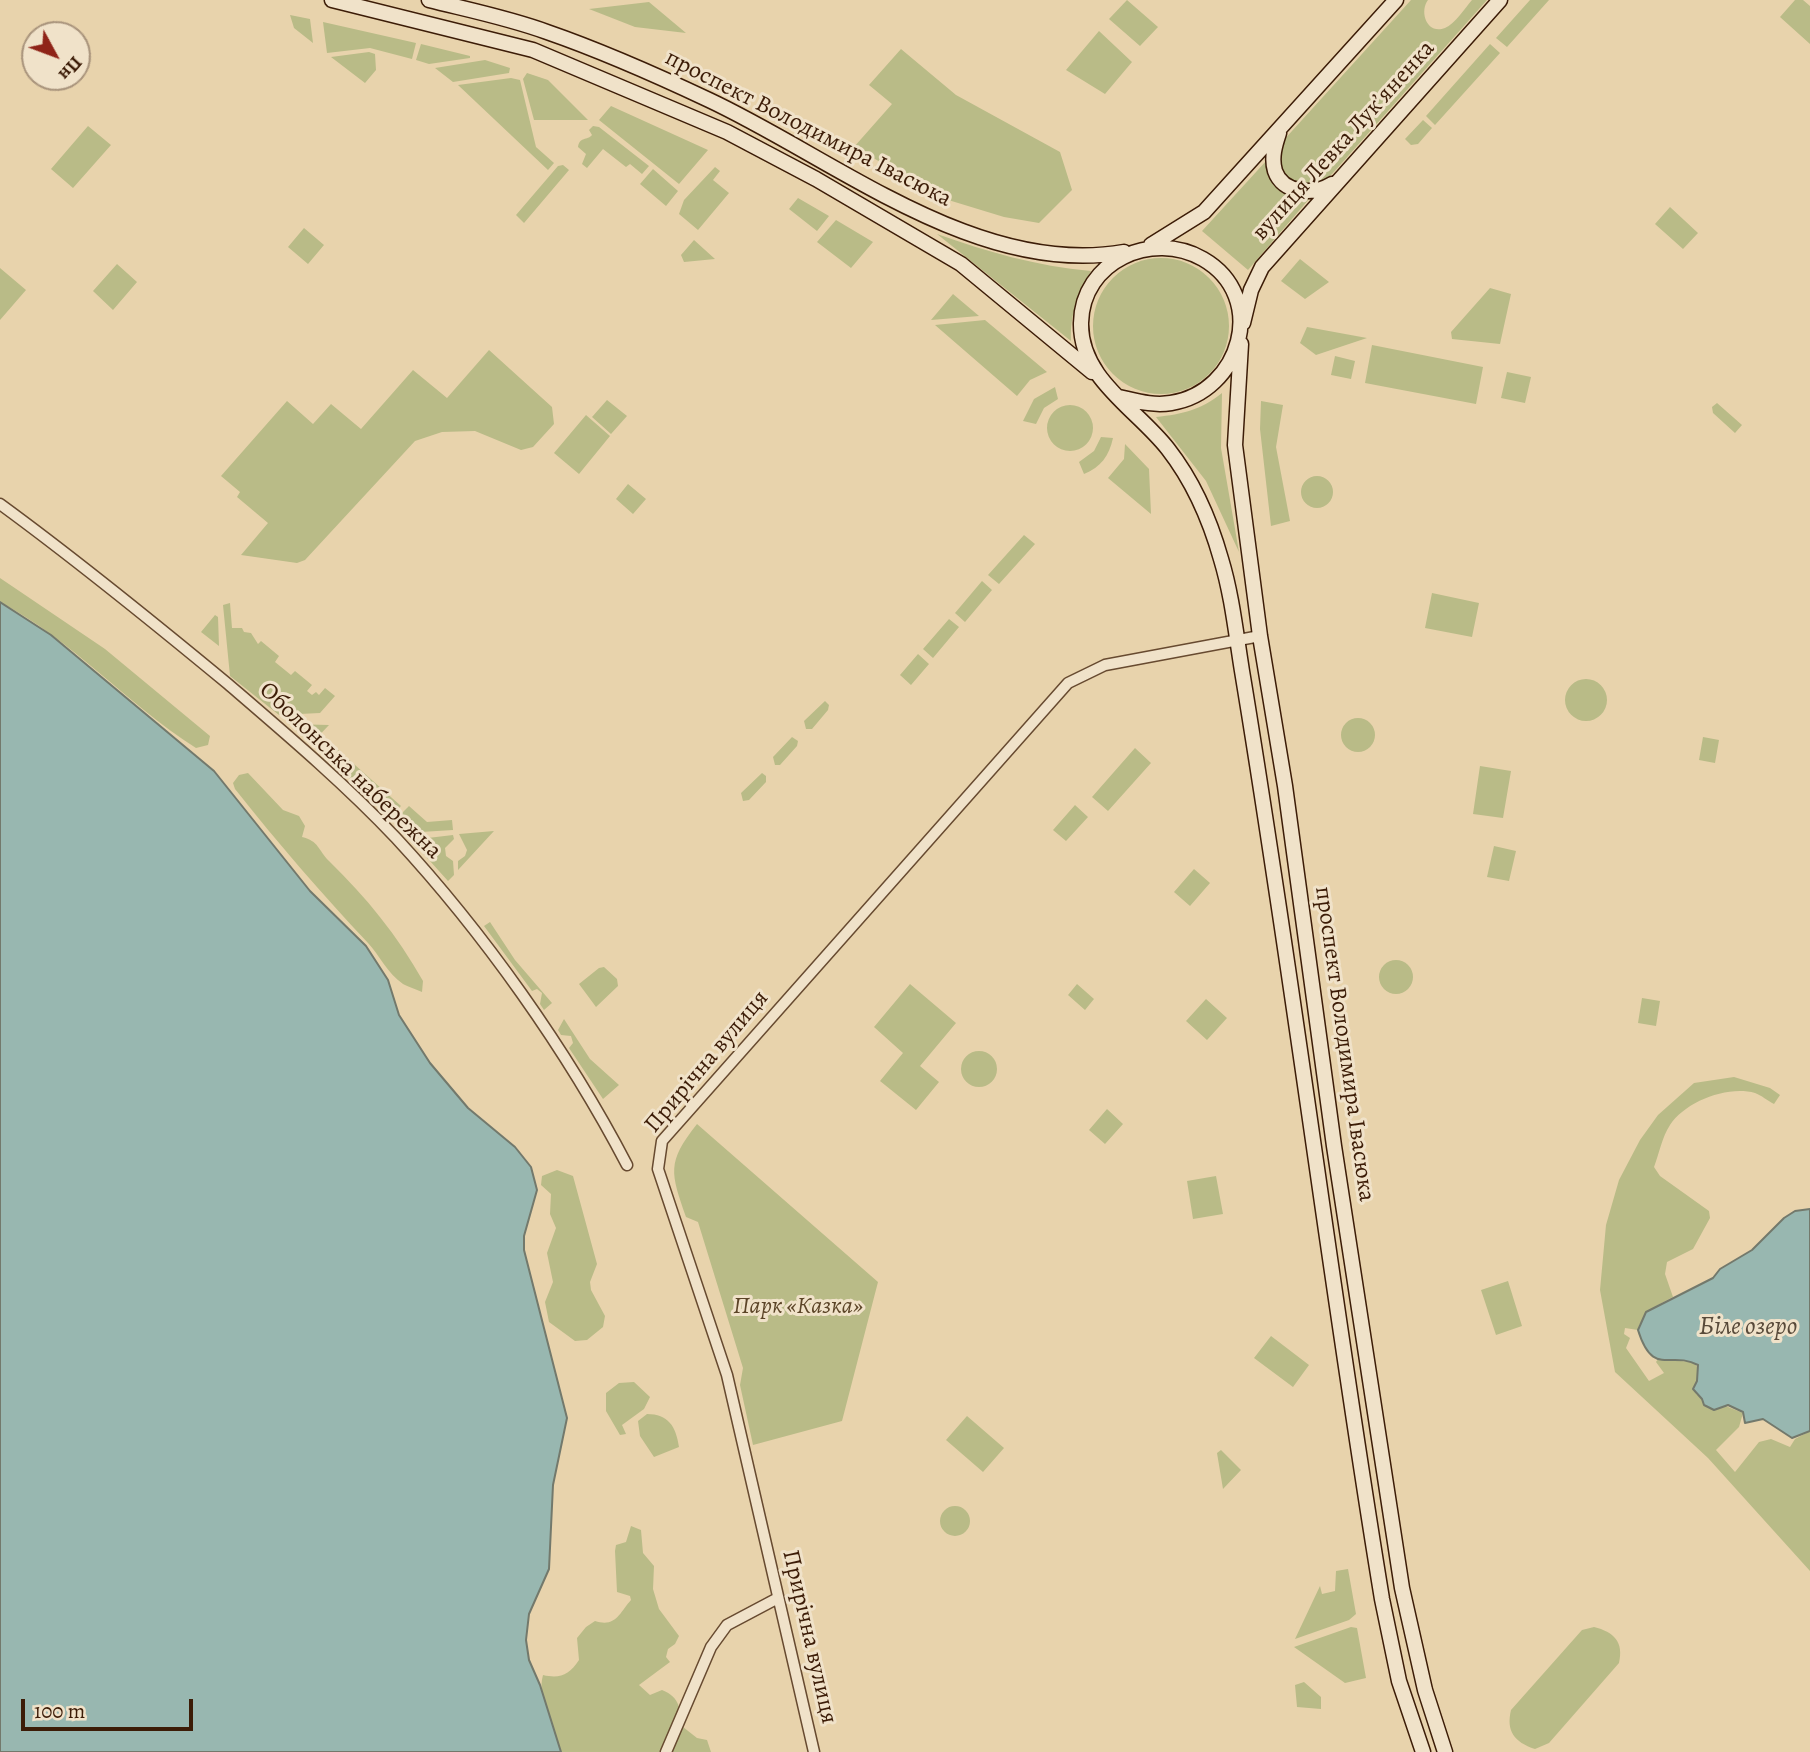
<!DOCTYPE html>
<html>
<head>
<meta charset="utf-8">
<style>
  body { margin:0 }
  #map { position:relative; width:1810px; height:1752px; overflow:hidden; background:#e8d3ac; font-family:Alegreya,serif }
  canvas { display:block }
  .north { position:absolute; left:21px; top:21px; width:70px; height:70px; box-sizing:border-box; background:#f0e2c9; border:2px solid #a8937b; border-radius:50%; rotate:131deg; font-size:19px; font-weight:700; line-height:28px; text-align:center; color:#3c1c07 }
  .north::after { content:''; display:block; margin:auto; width:24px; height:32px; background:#8f2418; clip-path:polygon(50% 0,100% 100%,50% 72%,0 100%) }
  .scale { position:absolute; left:21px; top:1699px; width:172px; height:32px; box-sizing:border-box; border:4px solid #3c1c07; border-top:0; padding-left:9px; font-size:21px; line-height:24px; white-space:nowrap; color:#3c1c07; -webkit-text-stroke:5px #f0e2c9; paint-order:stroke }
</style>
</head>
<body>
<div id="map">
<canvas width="1810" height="1752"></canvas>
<div class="north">Пн</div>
<div class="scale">100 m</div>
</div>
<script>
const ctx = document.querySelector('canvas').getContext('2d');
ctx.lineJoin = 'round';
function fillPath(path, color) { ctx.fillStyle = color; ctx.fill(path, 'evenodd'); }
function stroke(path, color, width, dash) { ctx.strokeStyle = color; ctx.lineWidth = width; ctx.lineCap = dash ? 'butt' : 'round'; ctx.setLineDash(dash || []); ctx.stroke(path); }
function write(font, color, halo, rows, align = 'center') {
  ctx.font = font + ' Alegreya,serif'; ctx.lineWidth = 6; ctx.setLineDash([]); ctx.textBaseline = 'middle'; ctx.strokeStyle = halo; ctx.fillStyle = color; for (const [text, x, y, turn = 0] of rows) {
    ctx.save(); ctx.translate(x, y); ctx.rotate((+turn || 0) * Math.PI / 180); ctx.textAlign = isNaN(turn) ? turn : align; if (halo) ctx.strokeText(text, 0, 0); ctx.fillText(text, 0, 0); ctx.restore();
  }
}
const green = new Path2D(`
  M1127,0L1158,27L1140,46L1109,19Z
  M1411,0H1428C1419,12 1427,35 1445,28C1455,24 1465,8 1472,0H1487L1332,174C1310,193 1293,188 1278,164L1282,142Z
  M1530,0H1549L1507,47L1496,38Z
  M1795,0H1803L1810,6V44L1780,17Z
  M649,2L686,33L635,27L589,9Z
  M290,15L310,19L313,43L294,28Z
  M323,22L416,43L412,59L370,48L327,53Z
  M1099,31L1132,62L1105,94L1066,70Z
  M421,44L470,56V58L429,64L416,60Z
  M1490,44L1500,53L1435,125L1426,116Z
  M901,49L956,95L1060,152L1072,190L1039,223L1004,217L945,199L854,147L892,104L869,85Z
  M369,52L375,54L376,70L365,83L331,57Z
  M485,60L510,68L509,73L453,82L435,68Z
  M527,73L548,80L588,120H534L523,79Z
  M511,78L520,80L536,147L554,163L548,170L458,85Z
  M611,106L708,150L679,184L599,120Z
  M1423,120L1432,128L1418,144L1411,145L1405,139Z
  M88,126L111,145L73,188L51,169Z
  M593,126L599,127L649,166L642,174L630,164L626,167L603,149L587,168L582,164L586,154L578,147C580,136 587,141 592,135L589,130Z
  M1267,160L1299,197L1310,198L1248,270L1202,231Z
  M563,165L569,170L524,223L516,215L558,166Z
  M715,167L720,171L713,180L729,193L698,230L679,214L684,200Z
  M653,169L678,191L666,206L640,184Z
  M798,198L829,216L817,231L789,209Z
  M1670,207L1698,233L1683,249L1655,224Z
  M836,220L873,242L851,268L817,242Z
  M304,228L324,245L308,264L288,247Z
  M937,234C988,252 1036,266 1091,271C1078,295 1070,313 1071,341Z
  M694,240L715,259L684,262L681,255Z
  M1093 326a68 68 0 1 1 136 0a68 68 0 1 1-136 0Z
  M1300,259L1329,282L1305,299L1281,281Z
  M117,264L137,282L113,310L93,291Z
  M0,268L26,290L0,320Z
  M1490,288L1511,294L1500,344L1452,339L1451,332Z
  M953,294L979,316L931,320Z
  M985,320L1047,372L1030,380L1017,396L935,325Z
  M1307,327L1367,338L1316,355L1300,343Z
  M1372,345L1483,367L1476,404L1365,383Z
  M489,350L552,407L554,424L533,447L521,450L475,431L442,432L415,441L305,560L297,563L241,555L268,523L237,497L240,492L221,476L287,401L313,424L331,404L361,429L413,370L447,398Z
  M1335,356L1355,361L1351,379L1331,375Z
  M1507,372L1531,377L1525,403L1501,398Z
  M1055,387L1058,399L1044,408L1036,424L1023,421L1034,399Z
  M1222,393L1221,448L1239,552L1206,481L1156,417C1183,414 1201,410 1222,393Z
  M607,400L627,416L611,434L592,417Z
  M1261,401L1283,405L1276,447L1290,521L1271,526L1260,429Z
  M1717,403L1742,425L1735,433L1713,413L1712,407Z
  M1047 428a23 23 0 1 1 46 0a23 23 0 1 1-46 0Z
  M586,415L610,436L579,474L554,453Z
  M1101,437L1113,438C1109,456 1101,467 1084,474L1079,462L1094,451Z
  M1125,444L1149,469L1151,514L1108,478L1124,459Z
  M1301 492a16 16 0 1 1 32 0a16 16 0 1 1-32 0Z
  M628,484L646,499L633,514L616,499Z
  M1024,535L1035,544L999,584L988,575Z
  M0,578L105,649L210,736L208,745L196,748C127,704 72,640 0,602Z
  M982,581L992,590L965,622L955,613Z
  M1432,593L1479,603L1472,637L1425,628Z
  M230,603L232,628H242L244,632L251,633L258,644L261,641L279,656L275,662L291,675L295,671L312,685L307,691L312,695L316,692L319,695L325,688L335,696L320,713L279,715L230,676L223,605Z
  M215,615L218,617L219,646L201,632Z
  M949,619L959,627L933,658L923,649Z
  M918,654L929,664L911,685L900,675Z
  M1565 700a21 21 0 1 1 42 0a21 21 0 1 1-42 0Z
  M825,701L829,705L828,710L812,729H806L804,721Z
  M1341 735a17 17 0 1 1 34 0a17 17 0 1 1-34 0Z
  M289,724L329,725L311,744Z
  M792,737L798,741L797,746L780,765H775L773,757Z
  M1703,737L1719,740L1715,763L1699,760Z
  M325,740H327L401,806L389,817L380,809L383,803L380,796L373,793L367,796L342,771V759L334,756L328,759L318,750Z
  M1135,748L1151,763L1108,811L1092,797Z
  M1480,766L1511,771L1503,818L1473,814Z
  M248,773L283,810L299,816L305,826L302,837C319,841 318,850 329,861C367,898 397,935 423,981L422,992C416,989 408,987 403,984C387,973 380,956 368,943C321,893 277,842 235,789L233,783L239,775Z
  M762,773L766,776V782L749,800L743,801L741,793Z
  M1075,805L1088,817L1066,841L1053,830Z
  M409,806L427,822L452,820L453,830L405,833L394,821Z
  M494,831L458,870V861L465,856L467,850L459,834Z
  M453,835L454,839L445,848L446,856L453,861L454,875L448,881L411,840Z
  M1494,846L1516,851L1509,881L1487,877Z
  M1194,869L1210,883L1190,906L1174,892Z
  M490,922L515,960L552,1003L544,1010L540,1004L542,993L537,989L532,991L484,926Z
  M1379 977a17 17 0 1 1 34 0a17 17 0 1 1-34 0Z
  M604,967L617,979L618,986L596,1007L579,984L599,968Z
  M910,984L956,1023L920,1066L939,1082L916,1110L880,1081L903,1053L874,1027Z
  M1077,984L1094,999L1085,1010L1068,995Z
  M1642,998L1660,1001L1656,1026L1638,1023Z
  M1206,999L1227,1018L1207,1040L1186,1021Z
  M564,1019L590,1059L619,1085L603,1099L569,1048L573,1043L571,1036L561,1035L558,1030Z
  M961 1069a18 18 0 1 1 36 0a18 18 0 1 1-36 0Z
  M1734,1077L1770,1088L1780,1095L1774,1104C1768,1101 1761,1095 1755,1093C1727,1085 1685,1102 1670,1125C1662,1137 1659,1154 1654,1167L1660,1176L1709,1211L1710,1218L1693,1249L1667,1262L1665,1274L1673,1297C1659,1304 1641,1314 1638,1330L1625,1328L1624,1334L1630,1338L1626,1348L1649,1381L1664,1373L1656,1362L1658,1359L1693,1362L1699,1369L1696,1394L1743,1413L1739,1427L1716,1450L1735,1472L1759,1442L1771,1439L1790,1447L1795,1439L1810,1431V1571L1708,1458L1615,1372L1600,1290L1606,1225L1619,1180L1640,1140L1658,1115L1694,1083Z
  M1107,1109L1123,1124L1105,1144L1089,1130Z
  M697,1124L878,1282L842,1421L753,1445L740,1385L743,1368L698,1222L686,1217C671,1173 666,1163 697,1124Z
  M557,1170L573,1176L597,1264L590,1282L591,1290L605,1316L603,1327L587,1340L575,1341L549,1322L545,1302L553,1282L547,1253L556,1228L550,1214L551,1194L541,1185L542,1176Z
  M1216,1176L1223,1214L1193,1219L1187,1181Z
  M1508,1281L1522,1326L1496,1335L1481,1290Z
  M1271,1336L1309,1365L1293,1387L1254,1358Z
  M634,1382L650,1397L644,1409L622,1425L626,1434L620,1435L606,1411V1393L619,1383Z
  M647,1414C668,1414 676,1426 679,1447L654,1457L640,1436L638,1421Z
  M967,1416L1004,1448L983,1472L946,1440Z
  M1221,1450L1241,1470L1223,1489L1217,1453Z
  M940 1521a15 15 0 1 1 30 0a15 15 0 1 1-30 0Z
  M631,1526L641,1530L643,1553L654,1566L653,1589L659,1609L679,1636L675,1644L668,1649L666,1657L670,1662L639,1685L650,1695L662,1690C681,1698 679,1708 683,1727L697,1738L707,1740L711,1752H561C554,1728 536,1700 543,1675C560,1679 569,1675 579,1660L577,1638L586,1627L595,1621C616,1628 620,1612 631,1600L630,1596L617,1592L615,1551L616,1545L626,1542Z
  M1348,1569L1356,1614L1349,1620L1295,1639L1320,1586L1322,1594L1335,1591L1336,1571Z
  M1351,1627L1357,1628L1366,1678L1345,1683L1294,1647Z
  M1594,1627C1614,1632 1624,1642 1619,1663L1549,1743L1535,1749C1514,1742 1506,1731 1511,1710L1582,1630Z
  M1304,1682L1321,1697V1709L1297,1707L1295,1685Z`);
const water = new Path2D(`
  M0,602L51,635L214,771L310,891L366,946L388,980L399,1015L430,1063L468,1108L515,1147L531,1167L537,1190L524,1236V1250L567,1418L553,1485L549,1569L529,1614L526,1640L529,1660L540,1685L561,1752H0Z
  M1810,1209V1431L1792,1438L1763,1419L1745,1423L1743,1412L1728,1405L1714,1410L1704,1405L1702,1399L1693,1389L1697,1381L1698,1365C1670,1350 1653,1378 1638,1330L1646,1312L1713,1278L1720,1269L1752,1250L1784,1218L1795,1211Z`);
const street = new Path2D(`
  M0,504C78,561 153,622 228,684C285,733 344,783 396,838C483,932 567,1050 627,1165
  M666,1752L711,1647L727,1625L778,1598
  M814,1752L727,1375L658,1169L662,1141L1068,683L1105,665L1260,636`);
const secondary = new Path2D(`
  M332,0L533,50L727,132L816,179L961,264L1092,372
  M429,0C469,10 509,18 547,32C602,51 656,75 709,100C835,159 978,278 1124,252
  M1279,133C1275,145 1271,158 1275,171C1283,194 1314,195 1332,184
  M1151,245L1204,212L1396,0
  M1243,323L1251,290L1262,267L1500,0
  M1241,344L1235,445L1260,636L1285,786L1334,1146L1402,1588L1425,1690L1445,1752
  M1119,397C1137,401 1153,406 1171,403C1241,392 1269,297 1203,259C1152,230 1082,261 1081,323C1080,379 1137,409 1168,449C1193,481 1210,520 1221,559C1232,595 1236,634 1242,671C1254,743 1265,815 1276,888C1312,1125 1343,1363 1382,1599L1399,1681L1423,1752`);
const streetNames = [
  ["проспект Володимира Івасюка",808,129,27],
  ["вулиця Левка Лукʼяненка",1344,141,-48],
  ["Оболонська набережна",350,771,44],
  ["проспект Володимира Івасюка",1344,1044,82],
  ["Прирічна вулиця",707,1062,-50],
  ["Прирічна вулиця",809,1637,77]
];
const parkNames = [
  ["Парк «Казка»",798,1307]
];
const waterNames = [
  ["Біле озеро",1748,1328]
];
fillPath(green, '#b9bb87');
fillPath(water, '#98b7b0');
stroke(water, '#73796c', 2);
stroke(street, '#674a30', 13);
stroke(secondary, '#3c1c07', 17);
stroke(street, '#f0e2c9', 10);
stroke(secondary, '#f0e2c9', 14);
write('24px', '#3c1c07', '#f0e2c9', streetNames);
write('italic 24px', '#5b4427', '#f0e2c9', parkNames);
write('italic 26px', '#584a3a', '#f0e2c9', waterNames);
</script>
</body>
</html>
